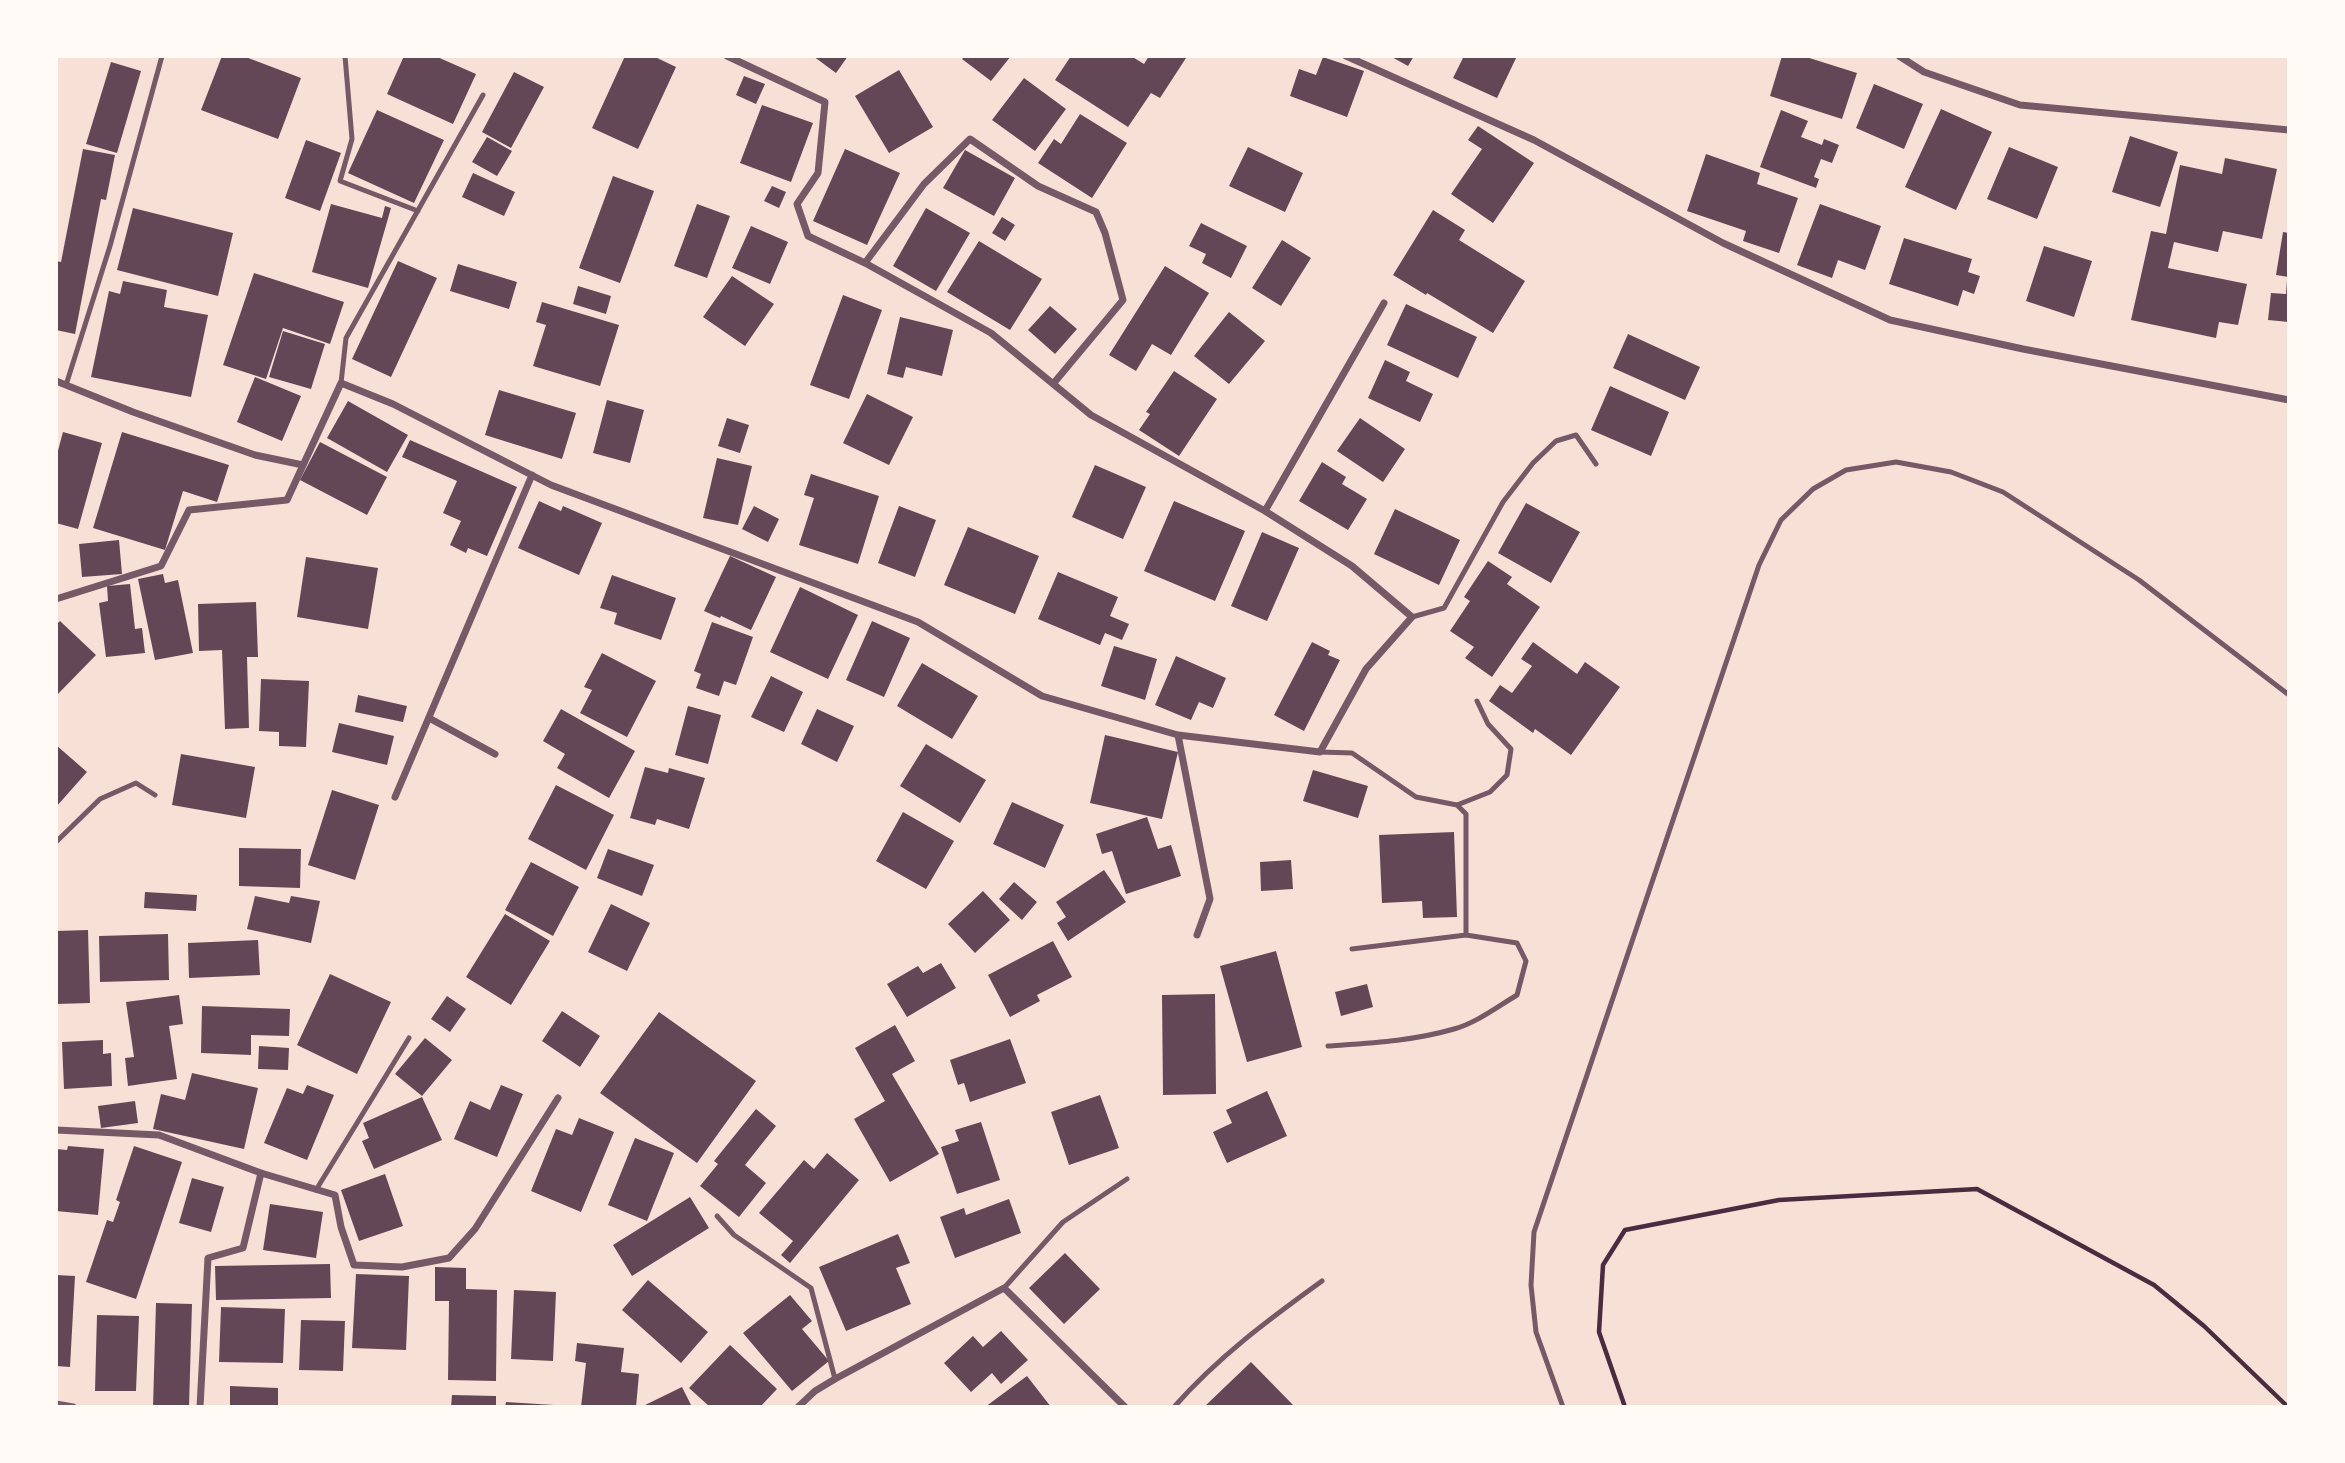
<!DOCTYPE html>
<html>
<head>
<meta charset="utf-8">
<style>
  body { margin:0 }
  #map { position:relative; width:2345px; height:1463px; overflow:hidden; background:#f7e1d7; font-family:"DejaVu Sans",sans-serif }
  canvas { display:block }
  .frame { position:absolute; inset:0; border:58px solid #fffaf5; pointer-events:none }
</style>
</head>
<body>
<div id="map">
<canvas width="2345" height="1463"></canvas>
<div class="frame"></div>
</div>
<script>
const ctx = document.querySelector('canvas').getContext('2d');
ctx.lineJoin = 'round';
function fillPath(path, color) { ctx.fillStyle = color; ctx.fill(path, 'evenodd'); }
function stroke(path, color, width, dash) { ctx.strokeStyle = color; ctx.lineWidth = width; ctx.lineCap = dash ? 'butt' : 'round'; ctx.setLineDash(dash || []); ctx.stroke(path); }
const building = new Path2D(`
  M222,56H243L301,78L278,139L201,110Z
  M404,56H435L476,74L453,124L387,94Z
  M625,56H653L676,67L638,149L592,128Z
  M813,56H848L836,73Z
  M965,56H1011L991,81L962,59Z
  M1071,56H1131L1144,64L1149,56L1186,58L1160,98L1151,93L1128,127L1055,80Z
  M1390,56H1414L1408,66Z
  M1464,56H1517L1497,98L1453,78Z
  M1782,56H1803L1857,73L1842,119L1770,96Z
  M1323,57L1364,71L1347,117L1290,96L1299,69L1316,75Z
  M111,62L141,71L117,153L86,144Z
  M899,70L933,127L889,153L855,96Z
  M514,72L544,87L511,148L482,132Z
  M744,76L765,84L756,104L736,95Z
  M1024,78L1066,109L1035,151L992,120Z
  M1874,84L1923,104L1904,149L1856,128Z
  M762,105L813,123L791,182L740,163Z
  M1941,109L1992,132L1956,210L1905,187Z
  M377,110L444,140L414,203L348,173Z
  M1781,110L1808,121L1801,137L1822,145L1824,139L1839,145L1832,163L1821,159L1814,177L1819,179L1816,188L1760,167Z
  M1080,114L1127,143L1092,198L1038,163L1054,139L1061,144Z
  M1478,126L1534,163L1493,223L1451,194L1482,149L1468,140Z
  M2130,136L2178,152L2160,207L2112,192Z
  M487,137L512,151L497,176L472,162Z
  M306,140L341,153L320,211L285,198Z
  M1248,147L1303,173L1285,212L1229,186Z
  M2009,147L2058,167L2037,219L1987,199Z
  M83,149L115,155L106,200L101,199L75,334L56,330V261L61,262Z
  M845,149L900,173L867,245L813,221Z
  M965,150L1015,178L994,216L943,188Z
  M1706,154L1760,173L1757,184L1798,198L1779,253L1743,241L1746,231L1687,211Z
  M2225,158L2277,169L2262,239L2223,231L2218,252L2174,242L2168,268L2247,284L2238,325L2219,322L2216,338L2131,320L2151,231L2166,234L2180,165L2222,174Z
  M473,173L515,192L504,216L462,197Z
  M613,176L654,191L620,283L579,268Z
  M772,186L786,192L779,208L764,201Z
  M331,204L382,218L385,206L391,208L368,288L312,272Z
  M697,204L730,216L707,278L674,266Z
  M1820,204L1881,226L1865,270L1838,260L1832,278L1797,265Z
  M133,208L233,233L218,296L117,270Z
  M926,208L970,233L936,291L893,266Z
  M1433,210L1465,230L1459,240L1525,281L1493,333L1427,293L1426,295L1393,275Z
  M1002,217L1015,225L1005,241L992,233Z
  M1201,223L1247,246L1231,278L1202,263L1206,254L1189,246Z
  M751,226L788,242L770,284L732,268Z
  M2283,232L2289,233V277L2276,275Z
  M1904,238L1972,259L1968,272L1980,276L1974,294L1963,290L1958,306L1889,284Z
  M1282,240L1311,258L1281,306L1252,288Z
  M979,241L1042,279L1010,330L947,292Z
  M2044,246L2092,261L2074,317L2026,301Z
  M398,261L437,278L391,377L352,359Z
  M458,264L517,282L509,309L450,291Z
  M1165,266L1209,293L1171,355L1152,344L1136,371L1109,355Z
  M254,273L344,302L330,344L283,328L266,379L223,365Z
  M732,276L774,304L745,346L703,317Z
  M2287,280H2289V322L2268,320L2271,293L2286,294Z
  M123,281L167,290L164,307L208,315L191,397L91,377L109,291L120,294Z
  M578,286L611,296L606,314L573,304Z
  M843,295L882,310L849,399L810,385Z
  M542,302L619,325L600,386L533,366L546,325L536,322Z
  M1406,304L1477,337L1458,378L1387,345Z
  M1050,306L1077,329L1055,354L1028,330Z
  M1229,312L1265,341L1229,384L1194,356Z
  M900,317L953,330L942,376L906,367L903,378L887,374Z
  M283,331L325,344L311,389L269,377Z
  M1628,334L1700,367L1685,400L1613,368Z
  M1385,360L1410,372L1406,381L1433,394L1420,422L1368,398Z
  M1174,371L1217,399L1179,456L1139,430L1150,414L1146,412Z
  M255,377L301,396L282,441L237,422Z
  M1610,386L1669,412L1651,456L1591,430Z
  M499,390L576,413L562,459L485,435Z
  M867,394L913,417L889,465L843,443Z
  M607,400L644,410L630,463L593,453Z
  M348,401L408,435L387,472L327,438Z
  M727,418L749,425L740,453L718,446Z
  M1360,418L1405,449L1383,482L1337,451Z
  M63,432L102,443L78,529L56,523V458Z
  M122,432L229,465L217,502L183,491L165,550L93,528Z
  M410,440L517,487L487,556L468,548L466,553L450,545L461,521L443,513L457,481L402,457Z
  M320,442L387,477L367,515L300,480Z
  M717,458L752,466L738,525L703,518Z
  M1322,462L1346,477L1342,484L1367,499L1348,530L1299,501Z
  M1095,465L1146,487L1123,539L1072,517Z
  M811,474L879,496L858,564L799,545L814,498L804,495Z
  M539,501L561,511L563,506L602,523L579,575L518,548Z
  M1174,501L1245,531L1215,601L1144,571Z
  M1526,503L1580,532L1551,583L1498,553Z
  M754,506L779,519L768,542L742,529Z
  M899,506L936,520L915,577L878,563Z
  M1395,509L1460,540L1439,585L1374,554Z
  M968,527L1039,556L1015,614L944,585Z
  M1262,532L1299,548L1267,621L1231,606Z
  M119,540L122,574L82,577L79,544Z
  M730,556L776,577L751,630L721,616L720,618L704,611Z
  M306,557L378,568L368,629L297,617Z
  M1488,561L1512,577L1507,584L1540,607L1492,677L1465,658L1474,647L1450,631L1470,601L1464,597Z
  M1058,572L1118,597L1110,616L1129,624L1122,640L1105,633L1100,645L1038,619Z
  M163,574L165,583L178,580L193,653L155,660L138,579Z
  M612,575L676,598L661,640L614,624L617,613L600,608Z
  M130,584L135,629L142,628L145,653L106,657L99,603L108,601L107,586Z
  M800,587L858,615L828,679L770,652Z
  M256,602L258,657H247L249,728L225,729L222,650L199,651L198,604Z
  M60,621L96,655L56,696V625Z
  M872,621L910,638L884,697L846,680Z
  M712,622L753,637L736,685L724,681L719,696L696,688L701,674L694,671Z
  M1312,642L1330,651L1328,655L1340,660L1304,731L1274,715Z
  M1533,642L1577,674L1585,662L1620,687L1571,755L1535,729L1533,733L1489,701L1500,685L1512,693L1532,666L1521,659Z
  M1114,646L1157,659L1145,700L1101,686Z
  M602,653L656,681L627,737L580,713L592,690L584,687Z
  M1176,656L1226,678L1213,708L1199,702L1191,720L1155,705Z
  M922,663L978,696L952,739L897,706Z
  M771,676L803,692L784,732L751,717Z
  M261,679L309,681L306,747L279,746V732L259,731Z
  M358,695L407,706L403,722L355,712Z
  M688,706L721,715L708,764L675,755Z
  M561,709L635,751L609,798L557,768L565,754L543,741Z
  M817,709L854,726L837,762L801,744Z
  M339,723L394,736L387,765L332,752Z
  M1105,735L1178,752L1162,819L1090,803Z
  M926,744L986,780L960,823L900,786Z
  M56,745L87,772L56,807Z
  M181,754L255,767L246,818L172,805Z
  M645,767L668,773L669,768L705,778L689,829L657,819L655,825L630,818Z
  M1313,770L1368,786L1358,818L1303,801Z
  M556,785L614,815L586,870L528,839Z
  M332,790L379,805L355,880L308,865Z
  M1012,802L1064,825L1045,868L993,844Z
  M903,812L954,841L926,889L876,861Z
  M1147,817L1158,849L1171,845L1181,876L1126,894L1112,851L1102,854L1096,834Z
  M1454,832L1457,917L1423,918L1422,901L1382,903L1379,835Z
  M239,848L301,849L300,888L239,886Z
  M608,849L654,865L642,896L597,878Z
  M1291,860L1293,889L1261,891L1260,862Z
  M531,862L579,887L553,936L505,910Z
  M1104,870L1126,902L1068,941L1057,923L1066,917L1056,902Z
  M1014,882L1037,902L1022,920L999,899Z
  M983,891L1010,920L975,953L948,924Z
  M145,892L197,895L196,911L144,908Z
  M255,896L289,903L291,896L320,901L311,943L247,929Z
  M611,904L650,923L627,971L588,952Z
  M505,914L550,941L511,1005L466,977Z
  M88,930L90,1003L56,1004V931Z
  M168,934L169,980L100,982L99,936Z
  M258,940L260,975L189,978L188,943Z
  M1053,941L1072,977L1037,995L1040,1001L1010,1017L988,975Z
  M1276,951L1302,1047L1247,1062L1220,966Z
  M941,963L956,988L907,1017L887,984L918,966L923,973Z
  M330,974L391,1002L357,1074L297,1045Z
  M1367,984L1373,1007L1341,1016L1335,992Z
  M1215,994L1216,1094L1163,1095L1162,995Z
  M179,995L183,1024L169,1026L177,1079L128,1086L125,1058L134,1057L126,1002Z
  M447,996L466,1009L450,1032L431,1019Z
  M202,1006L290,1009L289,1036L251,1035V1055L201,1053Z
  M562,1011L600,1036L580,1067L542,1041Z
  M659,1012L756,1081L697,1163L600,1093Z
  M895,1025L915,1061L892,1074L939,1154L890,1182L854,1119L885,1101L855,1048Z
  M425,1038L452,1060L422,1096L395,1074Z
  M1010,1039L1026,1083L970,1102L964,1083L958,1085L950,1060Z
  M103,1040V1054L111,1053L112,1086L64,1089L62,1042Z
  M259,1046L289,1048L288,1070L258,1069Z
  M192,1073L258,1088L244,1149L153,1129L161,1094L185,1100Z
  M307,1085L334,1095L307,1160L264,1143L287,1088L303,1094Z
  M501,1085L523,1094L497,1157L454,1139L470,1101L490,1110Z
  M1267,1091L1287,1136L1227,1163L1213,1132L1232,1123L1226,1110Z
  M1100,1095L1119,1148L1069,1165L1051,1112Z
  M422,1097L442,1140L374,1169L362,1141L369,1138L363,1123Z
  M135,1101L138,1123L101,1128L98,1106Z
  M756,1109L776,1126L745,1165L766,1183L739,1217L700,1186L718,1164L714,1161Z
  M579,1118L614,1132L581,1212L531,1191L556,1129L572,1135Z
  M981,1122L1000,1180L957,1194L941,1147L959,1141L955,1130Z
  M635,1138L674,1153L647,1221L608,1205Z
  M68,1146L104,1149L98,1215L56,1211V1149L67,1150Z
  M134,1146L182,1162L136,1299L86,1282L107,1220L113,1222L120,1202L116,1200Z
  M827,1153L859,1180L790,1263L781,1255L793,1241L759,1213L804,1160L814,1169Z
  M385,1174L403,1226L359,1241L341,1190Z
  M192,1178L224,1187L211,1232L179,1223Z
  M690,1197L709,1228L632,1276L613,1245Z
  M1009,1199L1021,1233L955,1258L940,1217L964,1208L966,1215Z
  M270,1204L323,1212L316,1258L263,1250Z
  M898,1234L910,1263L896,1268L911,1304L846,1331L819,1267Z
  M1065,1253L1100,1289L1064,1324L1029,1288Z
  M330,1264L331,1298L216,1300L215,1266Z
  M435,1267L466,1268V1289L497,1290L496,1381L448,1380L449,1301H435Z
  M356,1274L409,1276L406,1350L352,1348Z
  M56,1275L75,1276L70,1367L56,1366Z
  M648,1280L708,1332L681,1363L622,1310Z
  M514,1290L556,1292L553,1361L511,1359Z
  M790,1295L812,1321L802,1329L829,1361L792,1391L743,1333Z
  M156,1303L192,1304L189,1407H153Z
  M221,1307L285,1309L283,1363L219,1362Z
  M97,1315L139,1316L136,1391H95Z
  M301,1320L345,1321L343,1371L299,1370Z
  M1001,1331L1028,1360L1001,1384L992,1373L971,1392L944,1363L973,1336L983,1347Z
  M577,1343L624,1348L621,1372L639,1374L636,1407H581L586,1363L575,1361Z
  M730,1345L777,1389L760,1407H710L689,1388Z
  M1251,1362L1295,1407H1204Z
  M1027,1376L1051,1407H985Z
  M230,1386L278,1388V1407H230Z
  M682,1387L692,1407H641Z
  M452,1395L496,1396V1407H451Z
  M506,1402L554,1405L553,1407H505Z`);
const path = new Path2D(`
  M1625,1407L1599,1332L1603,1265L1625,1230L1779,1200L1977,1189L2154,1285L2204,1326L2288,1407`);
const service = new Path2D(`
  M345,56L352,139L340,181L418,211
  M341,383L346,338L483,95
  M66,385L110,246L162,56
  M1412,617L1444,608L1503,502L1533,463L1556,441L1576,435L1596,464
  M1320,752L1352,753L1416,797L1457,805L1490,792L1507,775L1511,749L1488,724L1477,701
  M1457,805L1466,814V935
  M56,842L100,799L136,783L155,795
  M1328,1046C1370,1043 1413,1041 1454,1029C1476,1023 1497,1007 1517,995L1526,961L1517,943L1466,935L1352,949
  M316,1190L409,1038
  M717,1216L734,1235L811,1288L835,1379
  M1004,1288L1063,1222L1127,1179
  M1174,1407C1218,1357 1268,1320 1322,1281
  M1563,1407L1536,1332L1531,1285L1534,1232L1759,565L1781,520L1813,489L1846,470L1896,462L1951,472L2003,492L2139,580L2289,695`);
const minor = new Path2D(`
  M1346,56L1534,140L1723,243L1890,320L2023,349L2289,400
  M1899,56L1924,72L2020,105L2289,130
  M865,263L924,184L970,139L1038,186L1096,212L1105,233L1123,300L1053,384
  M56,381L133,412L255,455L303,465
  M1265,511L1384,303
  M56,599L161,566L189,510L287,500L341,383L393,404L551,485L918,622L1042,696L1178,735L1320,752L1366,669L1412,617L1352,566L1265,511L1091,415L991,333L865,263L808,236L797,204L818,173L825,102L727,56
  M429,718L495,754
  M1178,735L1210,899L1197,935
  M395,797L532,475
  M56,1130L159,1135L261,1173L335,1195L341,1227L354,1265L402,1267L449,1258L475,1229L558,1098
  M56,1404L73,1407
  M200,1407L208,1258L243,1248L261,1173
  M798,1407L815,1391L835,1379L1004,1288L1125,1407`);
fillPath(building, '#644757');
stroke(path, '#4a2c40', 4.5);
stroke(service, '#755966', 5);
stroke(minor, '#755966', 7);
</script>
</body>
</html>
